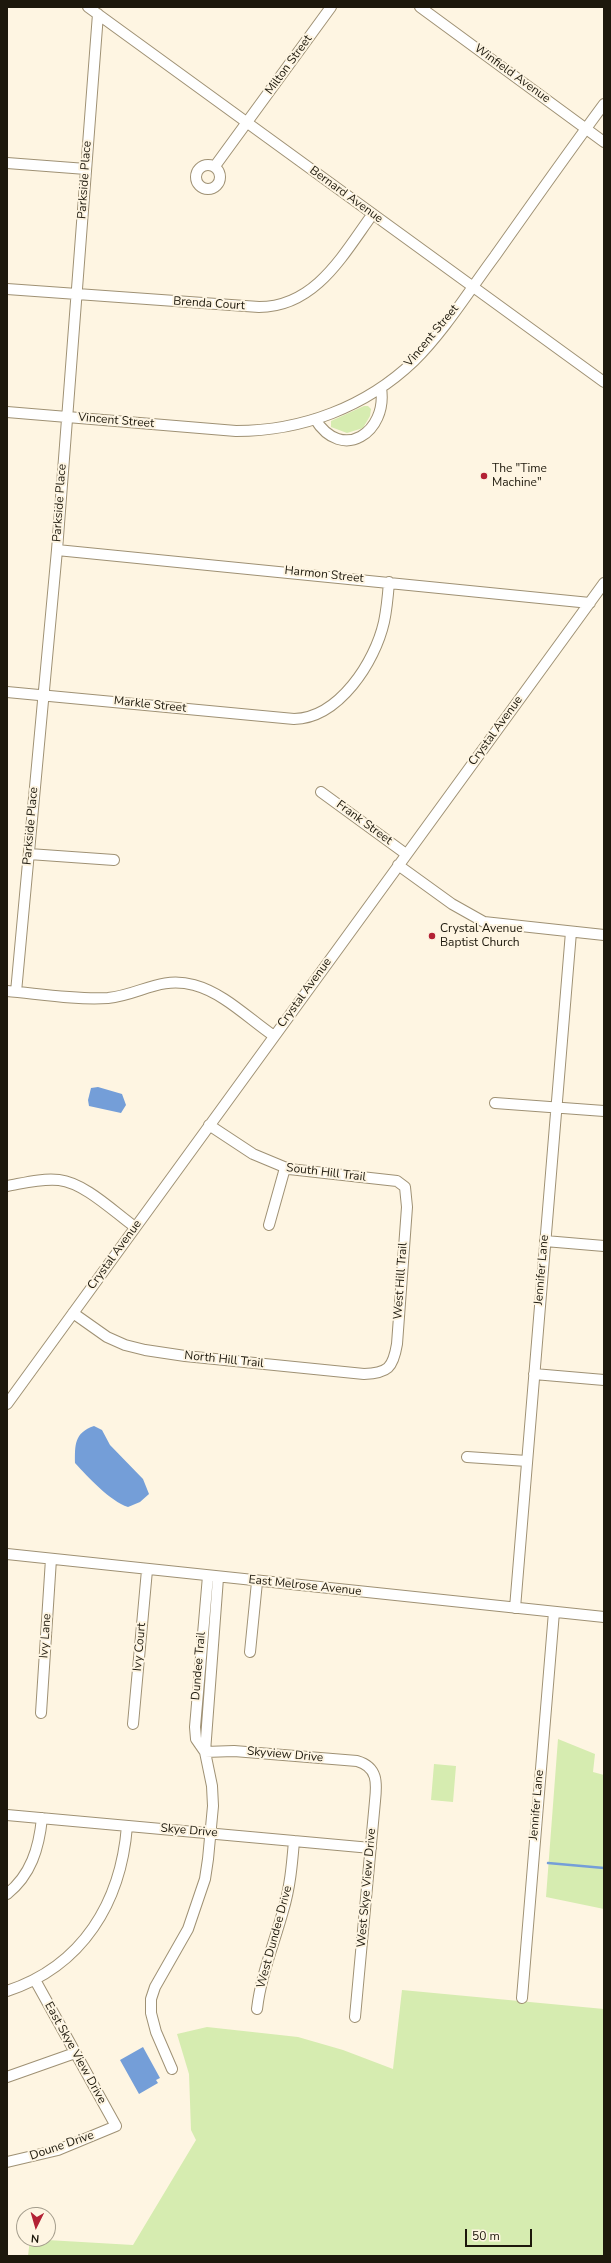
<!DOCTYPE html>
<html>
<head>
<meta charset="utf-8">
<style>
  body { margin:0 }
  #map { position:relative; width:611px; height:2263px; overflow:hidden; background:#fef5e2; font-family:"Nunito Sans",sans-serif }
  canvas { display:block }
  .frame { position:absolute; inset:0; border:8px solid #1d180c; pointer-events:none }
  .north { position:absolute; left:16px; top:2207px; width:40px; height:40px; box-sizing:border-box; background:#fef5e2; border:1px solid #a49d8c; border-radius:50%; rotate:185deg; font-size:11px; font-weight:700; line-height:16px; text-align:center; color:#1d180c }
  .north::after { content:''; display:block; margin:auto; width:14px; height:18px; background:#b32134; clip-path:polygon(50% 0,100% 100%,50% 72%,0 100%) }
  .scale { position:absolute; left:465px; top:2229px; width:67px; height:18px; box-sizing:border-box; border:2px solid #1d180c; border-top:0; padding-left:5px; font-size:12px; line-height:14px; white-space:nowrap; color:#1d180c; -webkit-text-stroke:3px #fef5e2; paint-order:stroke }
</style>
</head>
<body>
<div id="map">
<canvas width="611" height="2263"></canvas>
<div class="frame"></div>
<div class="north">N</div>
<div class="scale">50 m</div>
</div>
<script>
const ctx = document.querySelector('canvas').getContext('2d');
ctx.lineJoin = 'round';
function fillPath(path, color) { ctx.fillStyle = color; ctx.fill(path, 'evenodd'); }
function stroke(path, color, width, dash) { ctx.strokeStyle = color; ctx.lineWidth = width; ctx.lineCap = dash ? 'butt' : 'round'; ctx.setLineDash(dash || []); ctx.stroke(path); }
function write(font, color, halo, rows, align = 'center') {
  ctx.font = font + ' "Nunito Sans",sans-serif'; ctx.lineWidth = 4; ctx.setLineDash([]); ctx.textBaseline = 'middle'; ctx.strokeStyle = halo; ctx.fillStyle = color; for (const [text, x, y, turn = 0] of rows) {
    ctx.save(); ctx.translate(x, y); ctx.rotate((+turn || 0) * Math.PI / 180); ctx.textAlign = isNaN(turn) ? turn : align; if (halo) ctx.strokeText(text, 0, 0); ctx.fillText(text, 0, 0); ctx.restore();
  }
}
const green = new Path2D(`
  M364,406H368L371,409L370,416L363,428L347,433L331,427V421Z
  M558,1739L595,1754L593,1772L604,1775V1909L546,1897Z
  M434,1764L456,1766L453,1802L431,1800Z
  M402,1990L604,2009V2256H28L30,2239L133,2245L196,2140L191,2130L189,2074L177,2034L207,2027L298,2037L343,2050L393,2069Z`);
const water = new Path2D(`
  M98,1087L122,1094L126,1105L121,1113L89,1106L88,1100L91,1088Z
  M94,1426L102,1430L110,1445L143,1479L149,1494L140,1502L128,1507C110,1501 88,1477 75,1463C75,1445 74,1433 94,1426Z
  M143,2047L160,2078L156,2080L158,2083L139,2094L120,2060Z`);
const stream = new Path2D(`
  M548,1863L604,1868`);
const minor = new Path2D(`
  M88,7L604,382
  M420,7L604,142
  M7,163L86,169
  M196 177a12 12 0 1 1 24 0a12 12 0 1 1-24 0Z
  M215,166L331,7
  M7,289L259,307C315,307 343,255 372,215
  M7,412L236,431C302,431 366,407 414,361C445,330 469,291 495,256C531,205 567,154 604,104
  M315,419C342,463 388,432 381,388
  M57,550L590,603
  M7,692L294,719C339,718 375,662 384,622C387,608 388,595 389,582
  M321,792L406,854
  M29,854L114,860
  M398,865L452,904L484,922L604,935
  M7,991C40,994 75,1000 108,998C140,995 159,976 194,985C224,993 249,1019 274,1036
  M16,992L57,550L98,14
  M495,1103L604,1111
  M7,1186C24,1183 42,1178 59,1180C85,1183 114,1212 135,1227
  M269,1225L285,1168
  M545,1241L604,1246
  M73,1313L107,1337L125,1345L145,1350L185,1356L364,1374C388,1373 393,1368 397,1344L407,1207L405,1187L397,1181L289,1169L253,1154L209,1125
  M534,1374L604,1380
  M7,1404L604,583
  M467,1457L527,1461
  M7,1554L604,1617
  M515,1608L571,932
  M250,1652L257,1582
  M41,1713L51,1559
  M133,1724L147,1570
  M205,1752L234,1751L357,1761C378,1767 377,1783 375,1801L355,2017
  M205,1752L196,1739L195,1727L208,1576
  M7,1815L371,1848
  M7,1894C31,1875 39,1848 42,1818
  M7,1991C83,1966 121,1902 127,1826
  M522,1998L554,1612
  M257,2009C261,1975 274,1944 283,1911C290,1888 292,1865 294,1841
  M172,2069L156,2032L151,2013V1999L155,1987L188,1929L205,1879L208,1859L213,1806L212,1786L205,1752L218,1578
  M7,2077L75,2053
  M7,2162L58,2150L116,2126L35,1980`);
const markers = [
  [484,476,4,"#b32134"],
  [432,936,4,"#b32134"]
];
const streetNames = [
  ["Milton Street",289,65,-54],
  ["Winfield Avenue",512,74,36],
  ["Parkside Place",85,180,-86],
  ["Bernard Avenue",346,195,36],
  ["Brenda Court",209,304,4],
  ["Vincent Street",432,336,-50],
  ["Vincent Street",116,421,5],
  ["Parkside Place",60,503,-86],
  ["Harmon Street",324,575,6],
  ["Markle Street",150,705,6],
  ["Crystal Avenue",496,731,-54],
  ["Frank Street",364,823,36],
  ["Parkside Place",31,826,-85],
  ["Crystal Avenue",305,993,-54],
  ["South Hill Trail",326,1173,7],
  ["Crystal Avenue",115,1255,-54],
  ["Jennifer Lane",542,1270,-85],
  ["West Hill Trail",401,1281,-86],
  ["North Hill Trail",224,1360,6],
  ["East Melrose Avenue",305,1586,6],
  ["Ivy Lane",46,1636,-86],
  ["Ivy Court",140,1647,-85],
  ["Dundee Trail",199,1666,-85],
  ["Skyview Drive",285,1755,5],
  ["Jennifer Lane",537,1805,-85],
  ["Skye Drive",189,1831,5],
  ["West Skye View Drive",367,1888,-85],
  ["West Dundee Drive",275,1937,-75],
  ["East Skye View Drive",75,2053,61],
  ["Doune Drive",62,2146,-19]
];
const poiNames = [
  ["The \"Time",492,469],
  ["Machine\"",492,483],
  ["Crystal Avenue",440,929],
  ["Baptist Church",440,943]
];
fillPath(green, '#d6ecb0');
fillPath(water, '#749ed8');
stroke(stream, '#749ed8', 2.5);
stroke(minor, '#9f9174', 12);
stroke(minor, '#fff', 10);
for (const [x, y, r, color] of markers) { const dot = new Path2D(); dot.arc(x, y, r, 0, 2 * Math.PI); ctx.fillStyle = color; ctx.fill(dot); stroke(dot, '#fef5e2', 1.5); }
write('12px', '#1d180c', '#fef5e2', streetNames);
write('12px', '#1d180c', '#fef5e2', poiNames, 'left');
</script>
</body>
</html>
